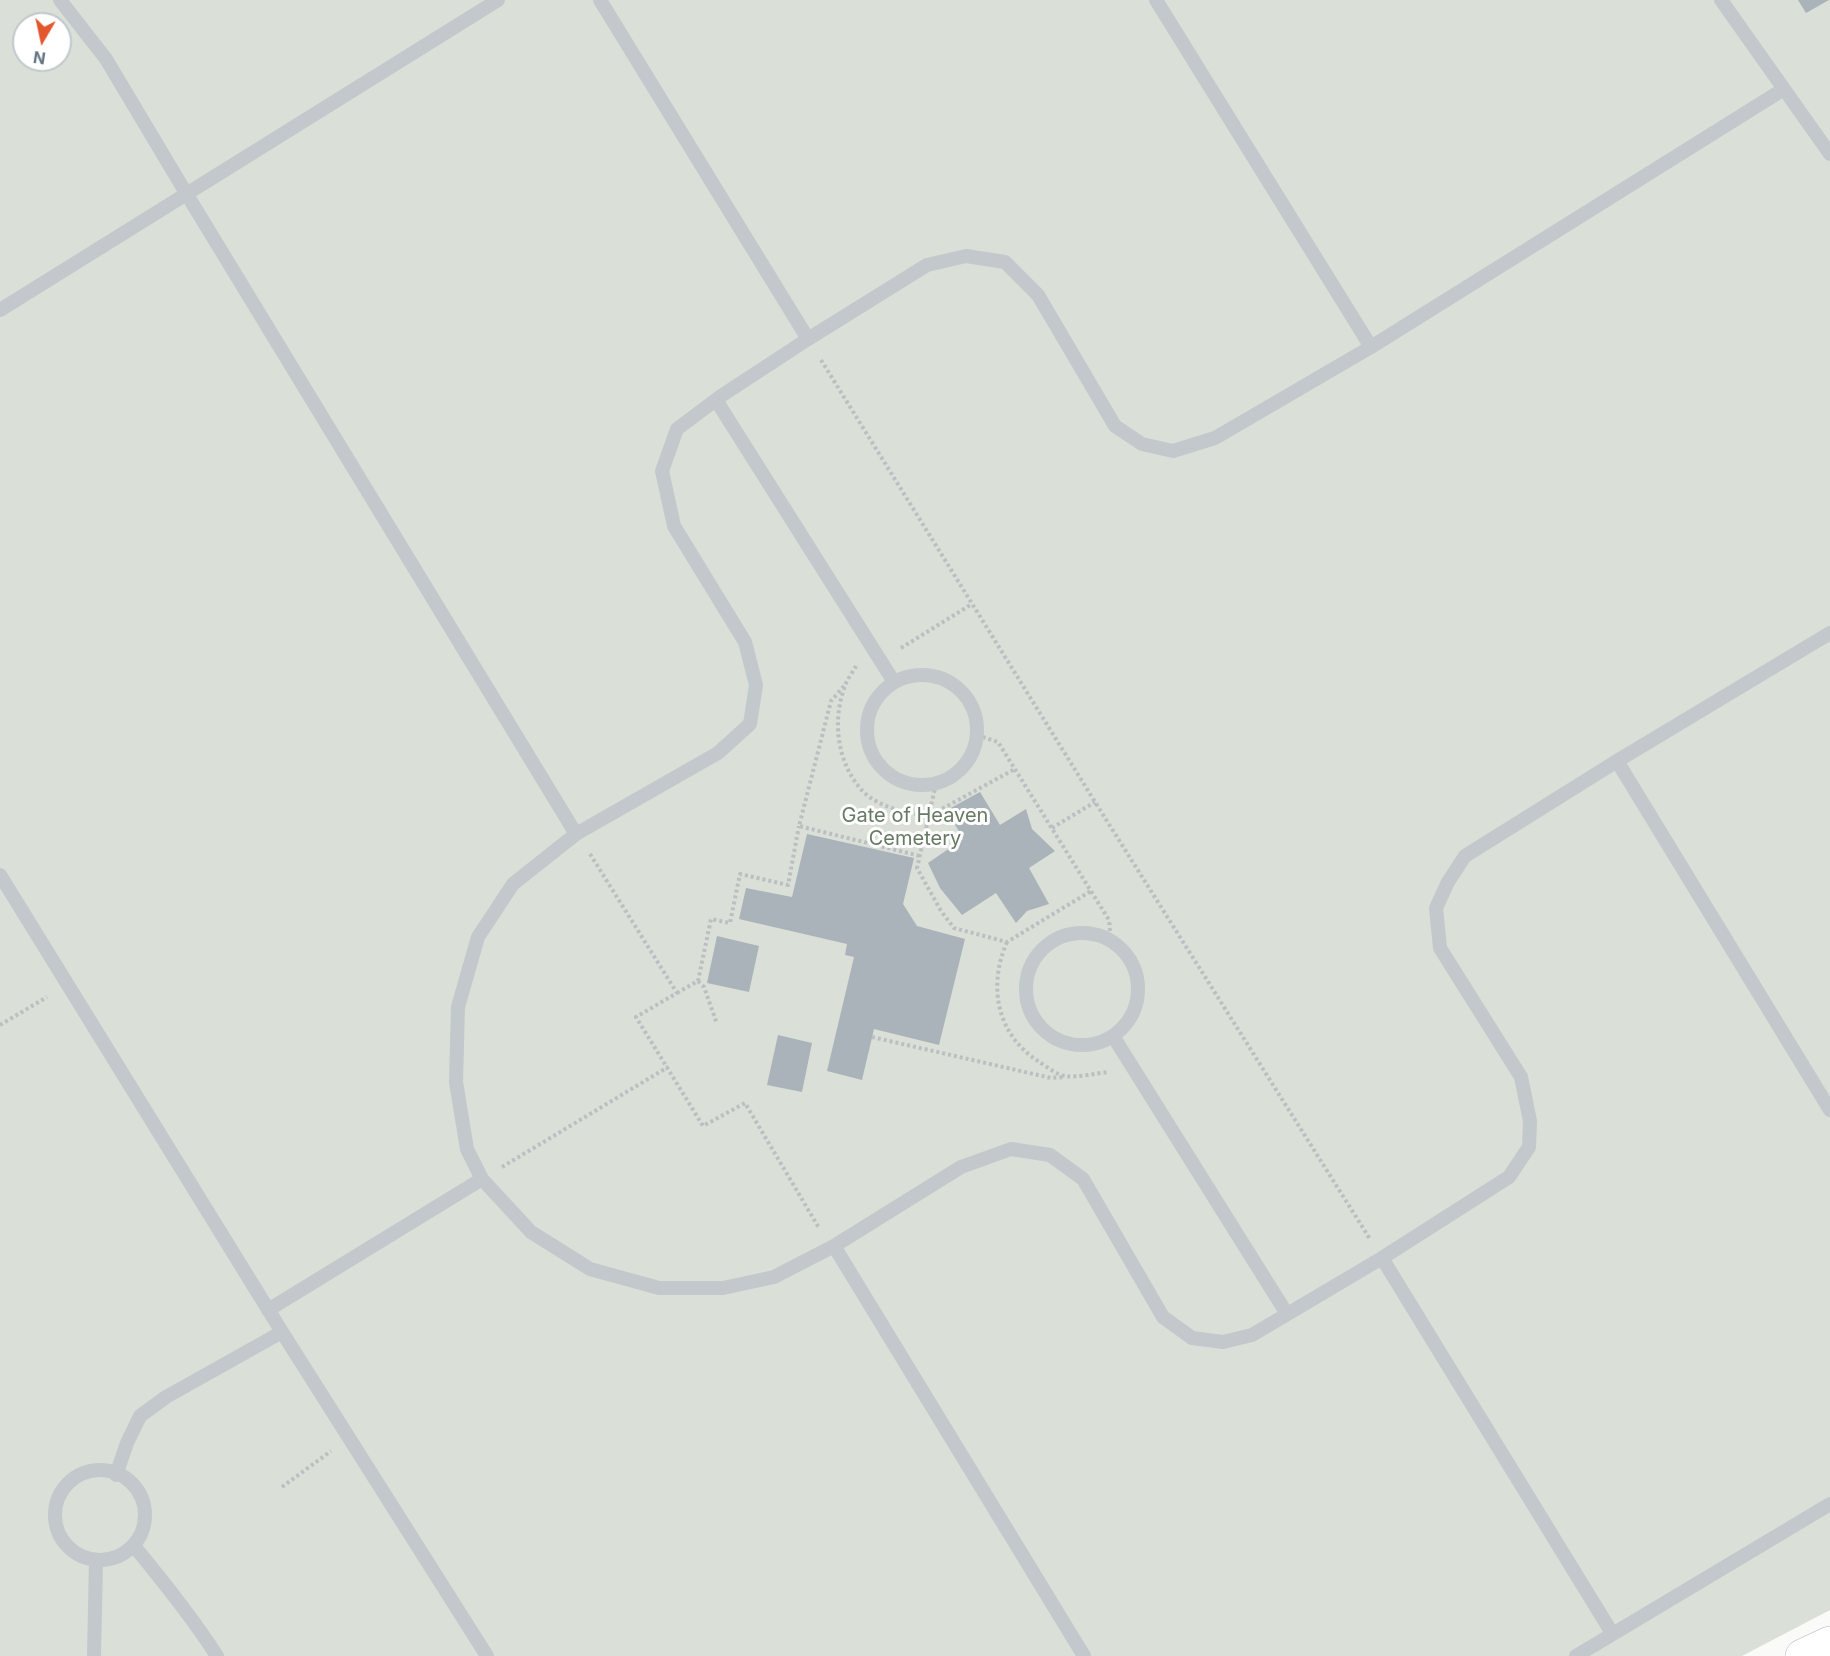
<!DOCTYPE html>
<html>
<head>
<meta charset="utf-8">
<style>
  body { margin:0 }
  #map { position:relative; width:1830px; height:1656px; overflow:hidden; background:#fafaf8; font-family:Inter,sans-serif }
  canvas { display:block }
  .north { position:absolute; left:12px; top:12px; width:60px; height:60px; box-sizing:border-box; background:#fff; border:2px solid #c1c8cd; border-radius:50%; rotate:189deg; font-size:16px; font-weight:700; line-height:24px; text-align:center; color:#657683 }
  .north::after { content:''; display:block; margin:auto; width:21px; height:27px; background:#e4572e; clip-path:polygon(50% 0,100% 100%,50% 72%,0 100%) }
</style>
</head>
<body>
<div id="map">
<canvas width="1830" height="1656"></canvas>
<div class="north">N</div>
</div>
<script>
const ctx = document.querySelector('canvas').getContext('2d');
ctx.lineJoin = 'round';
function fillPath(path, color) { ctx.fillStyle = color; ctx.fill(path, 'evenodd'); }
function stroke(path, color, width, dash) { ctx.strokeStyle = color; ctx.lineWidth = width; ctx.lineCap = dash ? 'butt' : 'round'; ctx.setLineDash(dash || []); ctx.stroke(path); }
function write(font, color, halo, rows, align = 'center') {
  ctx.font = font + ' Inter,sans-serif'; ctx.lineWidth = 6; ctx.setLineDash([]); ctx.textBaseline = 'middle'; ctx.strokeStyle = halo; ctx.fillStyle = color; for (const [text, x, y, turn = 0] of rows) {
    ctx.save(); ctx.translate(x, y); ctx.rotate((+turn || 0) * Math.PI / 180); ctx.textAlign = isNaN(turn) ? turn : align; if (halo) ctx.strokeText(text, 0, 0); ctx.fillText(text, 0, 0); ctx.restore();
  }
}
const green = new Path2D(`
  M0,0H1830V1610L1742,1656H0ZM24,24H60V60H24Z`);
const building = new Path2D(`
  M1798,0H1829L1806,13Z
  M980,792L1000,825L1026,809L1032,829L1055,851L1029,868L1049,904L1027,911L1016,923L996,893L962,915L940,888L928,863L963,839L947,810Z
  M807,834L914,858L903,904L917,926L965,939L939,1045L874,1029L862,1080L827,1071L854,957L845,955L847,944L739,919L746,888L792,897Z
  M717,936L759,946L749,992L707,983Z
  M778,1035L812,1043L802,1092L767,1085Z`);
const path = new Path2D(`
  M821,360L1095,802L1370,1239
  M901,648L972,604
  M856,666C853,672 847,679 845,686C832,720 837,761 860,788C875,807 907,813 929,816L1015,769
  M844,686L831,701L799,826L920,856
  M977,735L998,742L1109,920L1111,941
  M936,784L917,868L941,911L954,928L1007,942L1091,891
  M1052,828L1095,802
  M590,854L677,993L636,1017L703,1126L745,1103L819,1228
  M1007,942C988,985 996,1034 1038,1061C1045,1066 1057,1075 1066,1076C1077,1078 1097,1073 1108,1072
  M698,981L704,987L717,1024
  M677,993L698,981L711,919L730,923L740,874L788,885L799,826
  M0,1025L47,997
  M872,1037L1051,1078L1065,1077
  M502,1167L668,1067
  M282,1487L331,1451`);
const service = new Path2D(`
  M60,0L106,59L186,193L576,834
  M600,0L808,339
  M1156,0L1371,347
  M1721,0L1830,154
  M1784,89L1371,347L1215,438L1173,451L1142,444L1115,426L1038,295L1005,262L966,256L927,265L808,339L721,396L677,429L662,471L674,526L745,642L756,685L750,724L718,753L576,834L513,884L478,937L458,1007L456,1082L467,1149L482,1179L531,1232L590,1269L659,1288H723L774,1277L834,1246L961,1167L1011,1149L1050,1155L1083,1179L1163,1317L1192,1338L1223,1342L1252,1335L1382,1258L1509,1177L1529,1147L1530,1121L1521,1077L1440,948L1436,908L1448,882L1465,856L1617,761L1830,633
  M0,310L498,0
  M716,400L894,682
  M867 730a55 55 0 1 1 110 0a55 55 0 1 1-110 0Z
  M1617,761L1830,1110
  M0,875L282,1332L487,1656
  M1026 989a56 56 0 1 1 112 0a56 56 0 1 1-112 0Z
  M1113,1036L1287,1314
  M834,1246L1084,1656
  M1382,1258L1612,1633
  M268,1310L482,1179
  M55 1515a45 45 0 1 1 90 0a45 45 0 1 1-90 0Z
  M116,1475L127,1443L140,1416L166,1397L282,1332
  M134,1546C163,1581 192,1617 217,1656
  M94,1656L96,1560
  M1576,1656L1830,1504`);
const secondary = new Path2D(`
  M1802,1656L1830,1643`);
const parkNames = [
  ["Gate of Heaven",915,816],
  ["Cemetery",915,839]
];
fillPath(green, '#dadfd7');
fillPath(building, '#aab3b9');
stroke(secondary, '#b3babf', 34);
stroke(path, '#bbbfc2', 4, [3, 3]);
stroke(service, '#c3c8cc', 14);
stroke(secondary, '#fff', 33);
write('20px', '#687a64', '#fff', parkNames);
</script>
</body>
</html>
